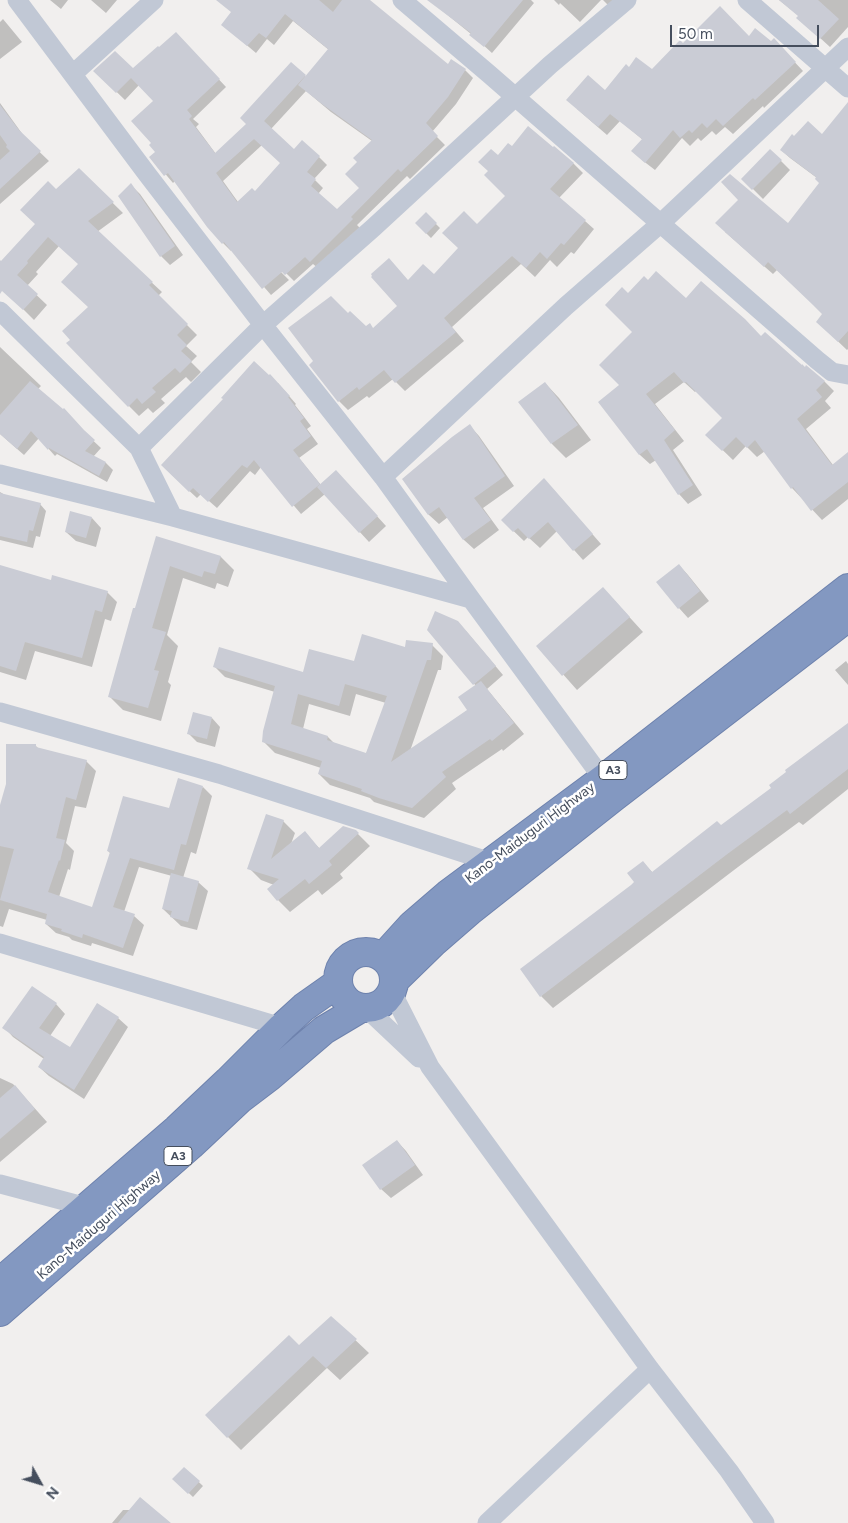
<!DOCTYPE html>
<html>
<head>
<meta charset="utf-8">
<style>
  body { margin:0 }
  #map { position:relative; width:848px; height:1523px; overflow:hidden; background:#f1efee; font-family:Figtree,sans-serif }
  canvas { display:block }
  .north { position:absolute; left:15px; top:1458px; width:50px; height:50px; -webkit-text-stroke:4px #fff; paint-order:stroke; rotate:129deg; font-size:14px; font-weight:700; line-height:20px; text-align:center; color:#454e5d }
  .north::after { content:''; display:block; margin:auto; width:18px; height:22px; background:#454e5d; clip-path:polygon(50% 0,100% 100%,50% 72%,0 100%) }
  .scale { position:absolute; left:670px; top:25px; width:149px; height:22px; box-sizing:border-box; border:2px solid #454e5d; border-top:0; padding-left:6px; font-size:15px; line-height:18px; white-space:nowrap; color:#454e5d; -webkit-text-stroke:4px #fff; paint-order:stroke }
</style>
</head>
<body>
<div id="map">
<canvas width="848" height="1523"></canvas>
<div class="north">N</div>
<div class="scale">50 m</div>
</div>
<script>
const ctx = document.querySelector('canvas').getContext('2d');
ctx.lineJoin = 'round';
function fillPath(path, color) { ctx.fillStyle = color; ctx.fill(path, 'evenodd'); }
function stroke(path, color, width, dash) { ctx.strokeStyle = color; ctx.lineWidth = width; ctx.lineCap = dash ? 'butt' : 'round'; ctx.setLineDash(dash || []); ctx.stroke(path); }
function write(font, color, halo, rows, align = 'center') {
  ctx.font = font + ' Figtree,sans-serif'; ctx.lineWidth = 5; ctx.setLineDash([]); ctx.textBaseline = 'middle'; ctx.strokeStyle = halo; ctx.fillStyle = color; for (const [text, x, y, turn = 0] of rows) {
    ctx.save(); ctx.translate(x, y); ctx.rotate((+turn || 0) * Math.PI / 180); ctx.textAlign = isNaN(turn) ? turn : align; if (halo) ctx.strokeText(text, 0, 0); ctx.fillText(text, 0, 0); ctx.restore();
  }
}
const shadow = new Path2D(`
  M50,0H68L61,9Z
  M91,0H117L106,13Z
  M231,0H364L448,66L465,70L473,78L456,104L432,132L445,145L410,179L407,176L357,225L360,228L319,269L313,264L294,281L282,269L280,271L289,280L271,295L232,250L231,251L223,243L208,226L175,181L173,183L151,157L157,152L155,101L139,85L125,100L95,71L133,70L183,41L226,87L193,119L199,124L196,127L216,154L248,125L291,63L306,77L329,50L293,21L274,45L267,39L256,53L223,25L232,13ZM306,91L331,112L372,141L359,162L360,188L337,210L318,194L323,188L314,179L327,165L319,157L294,150L271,129ZM262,145L281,163L255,193L238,202L223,181Z
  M429,0H531L534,3L492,53L471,34Z
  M554,0H601L580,22L560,3L559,5Z
  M603,0H613L608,5Z
  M779,0H848V27L830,47L807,26L799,16Z
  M3,19L22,42L0,59V22Z
  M749,37L771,42L774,40L803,71L764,108L763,106L733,134L725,127L716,135L712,131L701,141L698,138L690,146L682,138L655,170L642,160L643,140L620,121L607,135L577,109L605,92L629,68L652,70L683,44Z
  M0,103L26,139L49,161L0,204Z
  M848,104V349L847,350L826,330L824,314L777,270L773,274L725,232L788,224L821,183L817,178L790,158L781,150L795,137L822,136Z
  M512,148L553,149L554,148L574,164L583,173L559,198L594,229L574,254L571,252L557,267L550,260L535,277L521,264L452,327L464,341L405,391L393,379L369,398L367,396L348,410L339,401L348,315L366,328L374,329L398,306L409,281L434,275L459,248L477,225L506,196L498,157Z
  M770,150L790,170L763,199L743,179Z
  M79,170L123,213L97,232L162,292L158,296L197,335L186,346L197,356L191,362L201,372L191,382L186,377L161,399L165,403L153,413L148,408L139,416L129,406L89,307L79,264L59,246L36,272L38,274L27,286L47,305L34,320L0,286V265L36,224L56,191Z
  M131,185L140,194L183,255L170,265L161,256Z
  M426,214L440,228L431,238L416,223Z
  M648,281L762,337L824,381L834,391L825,401L831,408L806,429L833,465L848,454V499L822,520L792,488L765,451L757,457L746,446L733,460L707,435L724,418L696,391L695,392L684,382L655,404L684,441L673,450L702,495L688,504L679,494L656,460L650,464L640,455L599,402L621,385L633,332L628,295Z
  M0,347L41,386L38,389L101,448L93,457L106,463L113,470L107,482L57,454L55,456L39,438L24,455L0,434Z
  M278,383L296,404L295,405L311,426L307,429L318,444L299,458L321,485L345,481L386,526L369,542L325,494L301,514L261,467L255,475L250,471L217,508L201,494L197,498L170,473Z
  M545,383L559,398L591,440L566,458L552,444Z
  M470,426L479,436L514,486L483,508L499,530L474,549L464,540L448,517L439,524L429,515L404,480Z
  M553,489L601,544L583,560L557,531L540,548L528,537L524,541L502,520Z
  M0,492L5,495L40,504L46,511L40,537L36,536L33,548L0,540Z
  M92,518L101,528L96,547L76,541L66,532Z
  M157,537L221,557L234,570L228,587L217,583L215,589L183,578L167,635L178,646L168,682L171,685L161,721L123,710L110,697Z
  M679,565L688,575L709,601L688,618L679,608Z
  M0,566L51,581L107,592L117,602L111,621L105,619L92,667L35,651L26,680L0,672Z
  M603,588L643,632L577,690L538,646Z
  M428,629L466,631L503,675L487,689L524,734L503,751L502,749L452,783L456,789L424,818L374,802L370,798L330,785L319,774L321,768L275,753L264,742L275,692L225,677L214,666L304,674L354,663L406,648L432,645L443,656L441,670H438L410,751L468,710L476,686ZM356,694L386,703L366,754L335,744L328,737L303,729L309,704L350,716Z
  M846,661L848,664V685L835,670Z
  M212,718L220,727L215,747L197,742L189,734Z
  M848,725V789L803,825L799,822L738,867L553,1008L541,996L636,882L643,862L653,873L721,827L773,788Z
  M35,745L40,750L86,761L96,771L86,808L75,806L66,843L74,851L70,870L68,869L59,897L93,908L111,854L108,851L203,787L212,796L196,854L191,852L183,878L198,882L208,891L197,930L181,926L163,909L172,876L139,867L124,912L134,916L144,925L133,956L92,943L91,946L72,940L69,937L56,933L46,924L47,920L9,909L3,927L0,926V809Z
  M283,821L295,833L291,844L305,833L320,849L355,831L370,846L340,874L343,878L322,895L318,890L290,912L278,900L274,885L261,880L249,868Z
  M56,1004L65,1014L50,1036L70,1048L118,1018L128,1027L84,1099L49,1076L39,1067L44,1059L13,1037L4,1027Z
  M0,1078L13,1084L47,1122L0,1162Z
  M397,1141L406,1151L423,1175L391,1198L381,1189Z
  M331,1317L369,1353L340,1380L327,1368L241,1450L206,1415L299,1347Z
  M184,1468L203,1486L193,1497L174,1479Z
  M123,1510H131L169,1523H112Z`);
const building = new Path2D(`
  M216,0H319L333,12L342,0H370L448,64L451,59L466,69L448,97L426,123L438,136L401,172L398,169L351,217L353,219L310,262L305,257L285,275L282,272L262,289L224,242L222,244L207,227L168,173L164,176L149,157L155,152L149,145L151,143L131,121L153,101L131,78L116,93L93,71L115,51L133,68L158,46L159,47L176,32L220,79L187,110L192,116L189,119L215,153L246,124L240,118L291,62L306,75L264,121L294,149L302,140L320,156L307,172L316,179L311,186L337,209L359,188L345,174L357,162L353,158L372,140L322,104L298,85L328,49L285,14L266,38L259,33L247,46L221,25L231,12ZM254,139L280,163L255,191L252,188L237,202L216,173Z
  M427,0H523L484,47L469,35L471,33Z
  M779,0H818L839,19L820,39L796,18L798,16Z
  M720,6L749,36L755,28L771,41L774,38L796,62L755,100L753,98L723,126L716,119L707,128L702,123L692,133L689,130L680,138L673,130L645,163L631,151L642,139L610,114L598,127L566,100L588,75L605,90L626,64L629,67L636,57L652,69L680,40L683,43Z
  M848,102V331L838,342L816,322L822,314L813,305L768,262L764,267L715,223L738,200L721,182L730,174L788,223L819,183L815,179L816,177L780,150L792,134L794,136L808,121L822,134Z
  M0,105L19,130L41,151L0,189V160L10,151L6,147L7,145L0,135Z
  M528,126L553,147L554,146L574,163L550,189L586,220L564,245L561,243L547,259L540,252L526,268L512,256L444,318L456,332L395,383L384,370L359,390L357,387L338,402L309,365L313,361L288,328L331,296L348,313L350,311L366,326L370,323L373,328L397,306L371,277L372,276L371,274L389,258L408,280L423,264L434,274L458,248L442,233L464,211L477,224L505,196L484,175L488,171L478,162L491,149L498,155L508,143L512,146Z
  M770,149L782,160L752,190L741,179Z
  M79,168L114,202L88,221L153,282L149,285L188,324L177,335L187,345L181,351L192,361L180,373L175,368L152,388L156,392L142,404L137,398L128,407L66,343L70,340L62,331L88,307L61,282L78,264L48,237L27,261L28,263L17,275L38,294L23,310L2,291L0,294V260L1,261L35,224L20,210L48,181L56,189Z
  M131,183L175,246L160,257L118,196Z
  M426,212L437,223L426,234L415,223Z
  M656,271L686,298L701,281L745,319L761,336L765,332L802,365V364L805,367L806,365L825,381L816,390L822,397L797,419L832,465L848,452V482L811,511L793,487L791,489L755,440L747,448L736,437L722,451L705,435L722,418L686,382L684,383L674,372L646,394L675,430L664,440L693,485L678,495L647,449L639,455L598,402L619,385L599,365L632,332L605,305L622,287L628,293L644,276L648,280Z
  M254,361L269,375L270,374L290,396L288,397L304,418L300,421L311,436L293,450L320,484L292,507L254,460L247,468L242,465L208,502L193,488L189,492L161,465L223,399L221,398Z
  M30,381L63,409L64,408L84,430L95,440L85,451L106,462L99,476L49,448L48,450L31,431L17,449L0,434V415Z
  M545,382L578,425L551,444L518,402Z
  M470,424L505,476L474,498L491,520L463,540L439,507L428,515L402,479L452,437Z
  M336,470L378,516L359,533L317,487Z
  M544,478L593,534L573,551L548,522L529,539L518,528L513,532L501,520Z
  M0,493L41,503L33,531L29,530L27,542L0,536Z
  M70,511L92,517L86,538L65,532Z
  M156,536L221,556L215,574L204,571L202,577L170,566L152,628L166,632L154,670L159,671L148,708L108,697L133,608H135Z
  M679,564L700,591L678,609L656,582Z
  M0,565L51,580L52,575L108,591L102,612L95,610L82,658L25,642L16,671L0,666Z
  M603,587L630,617L562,676L536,646Z
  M435,611L458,621L496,666L473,685L427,630Z
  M362,634L405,647L406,640L433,643L431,660H427L391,762L467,710L458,697L481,681L514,723L492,741L490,739L442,772L446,777L412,808L379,798L361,791L362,789L318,774L322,761L262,742L263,731L275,686L213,667L219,647L303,672L309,649L354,661ZM345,684L387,696L366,753L327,740L328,736L291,724L298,694L339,706Z
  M193,712L212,717L207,739L187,734Z
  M848,723V769L790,814L787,810L726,855L540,997L520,969L631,885L634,882L627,873L643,861L652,872L717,821L721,825L771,788L769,785L786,772L785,770Z
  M6,744H36V747L87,760L76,800L66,797L56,838L65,840L60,861L59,860L48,892L92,907L110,852L107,851L123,796L169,808L178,778L203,786L186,845L181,844L174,870L130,858L113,907L135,914L123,948L83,934L82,938L61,931L62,929L45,924L47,914L0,900L14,849L0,846V805L6,784Z
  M266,814L284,820L271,859L305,831L319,848L343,826L356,830L359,833L329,861L332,865L309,884L305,879L277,901L267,889L279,879L247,869Z
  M171,873L199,881L188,922L170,917L172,911L162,909Z
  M32,986L57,1003L39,1028L70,1047L97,1003L119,1017L74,1090L38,1067L44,1057L2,1028Z
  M15,1085L35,1109L0,1139V1098Z
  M397,1140L415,1165L380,1190L362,1165Z
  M331,1316L357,1339L326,1368L313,1356L227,1438L205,1415L289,1335L299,1345Z
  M184,1467L200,1481L188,1494L172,1479Z
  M140,1497L171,1523H118Z`);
const minor = new Path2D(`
  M17,0L147,174L263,325L383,477L471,599L603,779
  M402,0L489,74L817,360L832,372L848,375
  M747,0L848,88
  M73,74L154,0
  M0,311L139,448L173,517
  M139,448L263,325L373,228L550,65L627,0
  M0,474L173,517L471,599
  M383,477L566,306L661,223L848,47
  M0,712L219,774L491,862
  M0,943L282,1027
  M392,992L430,1067L650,1369L729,1471L765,1523
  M366,1008L419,1058
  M0,1184L87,1207
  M487,1523L650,1369`);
const highway = new Path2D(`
  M338 980a28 28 0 1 1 56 0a28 28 0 1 1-56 0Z
  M383,957L412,925L448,894L603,779L848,588
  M394,981L433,943L471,910L614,797L848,617
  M0,1282L177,1129L228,1081L282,1027L304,1007L338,983
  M0,1312L191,1145L240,1099L269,1077L324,1030L361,1008`);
const shields = [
  [613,770,28],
  [178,1156,28]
];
const shieldNames = [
  ["A3",613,770],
  ["A3",178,1156]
];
const streetNames = [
  ["Kano-Maiduguri Highway",530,833,-37],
  ["Kano-Maiduguri Highway",99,1225,-41]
];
fillPath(shadow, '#0003');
fillPath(building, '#caccd5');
stroke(highway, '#6e82ad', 30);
stroke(minor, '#c1c8d5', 19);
stroke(highway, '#8398c1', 28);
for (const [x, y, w] of shields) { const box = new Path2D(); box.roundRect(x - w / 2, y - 9.5, w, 19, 4); ctx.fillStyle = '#fff'; ctx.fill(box); stroke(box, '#454e5d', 1); }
write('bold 12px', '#454e5d', null, shieldNames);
write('14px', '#454e5d', '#fff', streetNames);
</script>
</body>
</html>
